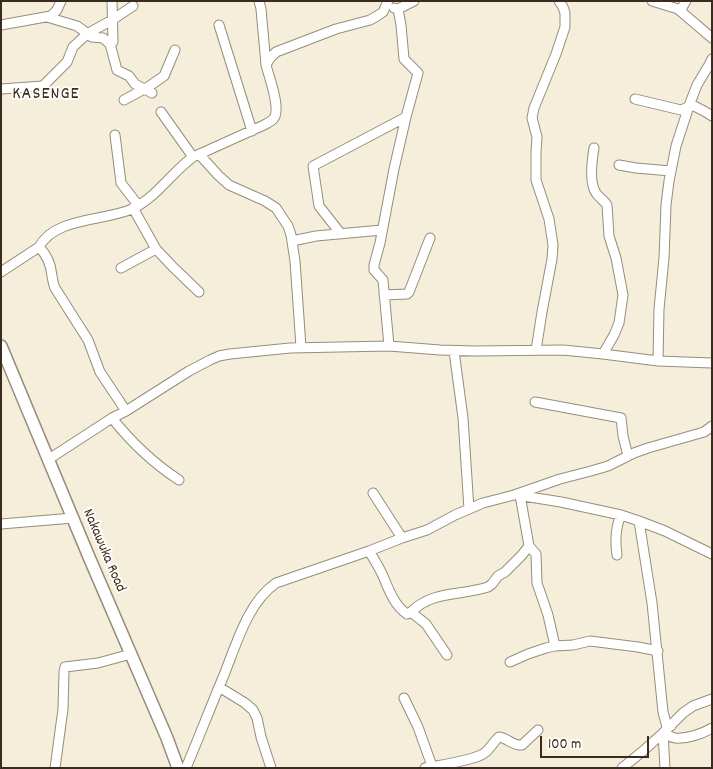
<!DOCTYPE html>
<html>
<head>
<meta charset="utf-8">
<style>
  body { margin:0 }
  #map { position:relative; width:713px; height:769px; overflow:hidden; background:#f4eeda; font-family:Dekko,sans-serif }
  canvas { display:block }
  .frame { position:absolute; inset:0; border:2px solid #3b2a1e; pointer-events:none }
  .scale { position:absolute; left:540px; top:736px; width:109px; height:22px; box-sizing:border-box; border:2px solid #3b2a1e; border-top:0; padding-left:6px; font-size:15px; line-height:18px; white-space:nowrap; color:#3b2a1e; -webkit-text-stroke:4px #fdfcf7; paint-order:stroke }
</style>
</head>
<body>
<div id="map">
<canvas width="713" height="769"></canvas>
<div class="frame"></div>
<div class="scale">100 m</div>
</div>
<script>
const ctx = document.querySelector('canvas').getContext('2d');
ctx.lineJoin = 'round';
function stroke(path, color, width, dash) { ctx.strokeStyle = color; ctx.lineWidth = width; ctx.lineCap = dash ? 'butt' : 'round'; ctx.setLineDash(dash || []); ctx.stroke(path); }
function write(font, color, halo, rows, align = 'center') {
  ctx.font = font + ' Dekko,sans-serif'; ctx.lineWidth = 4; ctx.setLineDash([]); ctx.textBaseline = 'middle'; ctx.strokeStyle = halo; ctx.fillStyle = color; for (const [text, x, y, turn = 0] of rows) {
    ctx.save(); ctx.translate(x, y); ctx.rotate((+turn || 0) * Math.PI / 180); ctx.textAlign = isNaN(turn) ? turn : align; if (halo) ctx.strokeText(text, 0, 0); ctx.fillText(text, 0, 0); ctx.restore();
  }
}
const minor = new Path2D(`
  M112,1L113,42
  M259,1L261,9L266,65
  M652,1L678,9L712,38
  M394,8L398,9L414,1
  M680,11L686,1
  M47,17L77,26L92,37L103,38L110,44L117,70L129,76L135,84L152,93
  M1,25L51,16L57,10L61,1
  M219,25L252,131
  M1,89L43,86L67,62L73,47L87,34L112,20L133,6
  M635,99L681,110L688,107L694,106L704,111L712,116
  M124,100L148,87L164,76L175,50
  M161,112L193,157
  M115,135L121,183L138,205
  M594,148C592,160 589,183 596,193C599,198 604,200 607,205L609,236L616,258L623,295L619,323L614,335L603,354
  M199,154L218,175L229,185L265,201L276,208L288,226L291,235L295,261L301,347
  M619,165L636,168L671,171
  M133,208L156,249L173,267L199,292
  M341,234L319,206L313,166L406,117
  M292,241L316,236L382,230
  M39,247C47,255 51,264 52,276C53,281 53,284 55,288L88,340L100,372L126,411
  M121,268L156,249
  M1,272L39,247C55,217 105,221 132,209C157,197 172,172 193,157L264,125C268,123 272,121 274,118C281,108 269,77 266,65L270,58L276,52L336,29L370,20L377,16L383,12L388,1
  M384,295L407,294L409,292L430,238
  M389,346L383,280L374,270V265L380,243L394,169L406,117L418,73L404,59L401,25L398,9
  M536,350L542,312L552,259L553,245L549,219L536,180V152L537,137L532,118L534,108L556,54L565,27V13L563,7L559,1
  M454,351L463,418L469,509
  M658,361L659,309L664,258L666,205L669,181L676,146L690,103L697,85L709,65L712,59
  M535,402L621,418L623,436L628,456
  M112,418C131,442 153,463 179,480
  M49,459L112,418L126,411L189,371L210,360L219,356L230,354L290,348L389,346L440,350L475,351L563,350L603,354L658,361L712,363
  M373,493L402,538
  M517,495L561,502L621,515L639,521L652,603L663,712L667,727L671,726
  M639,521L665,531L712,554
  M1,524L73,518
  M529,546L536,554L537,583L548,615L555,646
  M369,551C374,559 379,567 383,576C389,590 394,605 407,614L411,612L426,624L447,655
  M617,555C615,541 615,528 621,515
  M411,612C433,590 461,596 488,587L492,584L498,576L505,572L522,555L529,546L520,495
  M510,662L528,654L546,648L555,646L573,645L590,641L638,647L658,651
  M219,687L245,703L253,710L257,718L261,737L271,768
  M404,698L418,727L432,766
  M55,768L63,709L64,672L65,667L98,663L131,654
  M186,768C199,737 211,706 224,675C236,645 248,602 276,583L369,551L402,538L427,530L455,515L483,503L514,495L560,479L591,471L608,466L634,453L648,448L704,432L712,426
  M425,768C440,765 471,761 483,754C490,750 493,742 499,737C508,738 512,746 522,745L538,730
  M622,768L643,751L663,733L683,713L693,706L712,699
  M665,768L663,733C667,735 671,737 675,738C687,739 702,734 712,728`);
const major = new Path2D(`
  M1,346L89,557L167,738L178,768`);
const streetNames = [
  ["Nakawuka Road",103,551,67]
];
const quarterNames = [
  ["KASENGE",46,96]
];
stroke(minor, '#988c7c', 11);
stroke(major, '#988c7c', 14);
stroke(minor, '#fff', 9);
stroke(major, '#fff', 11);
write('15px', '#3b2a1e', '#fdfcf7', streetNames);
ctx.letterSpacing = '1px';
write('18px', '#3b2a1e', '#fdfcf7', quarterNames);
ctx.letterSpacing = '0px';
</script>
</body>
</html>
